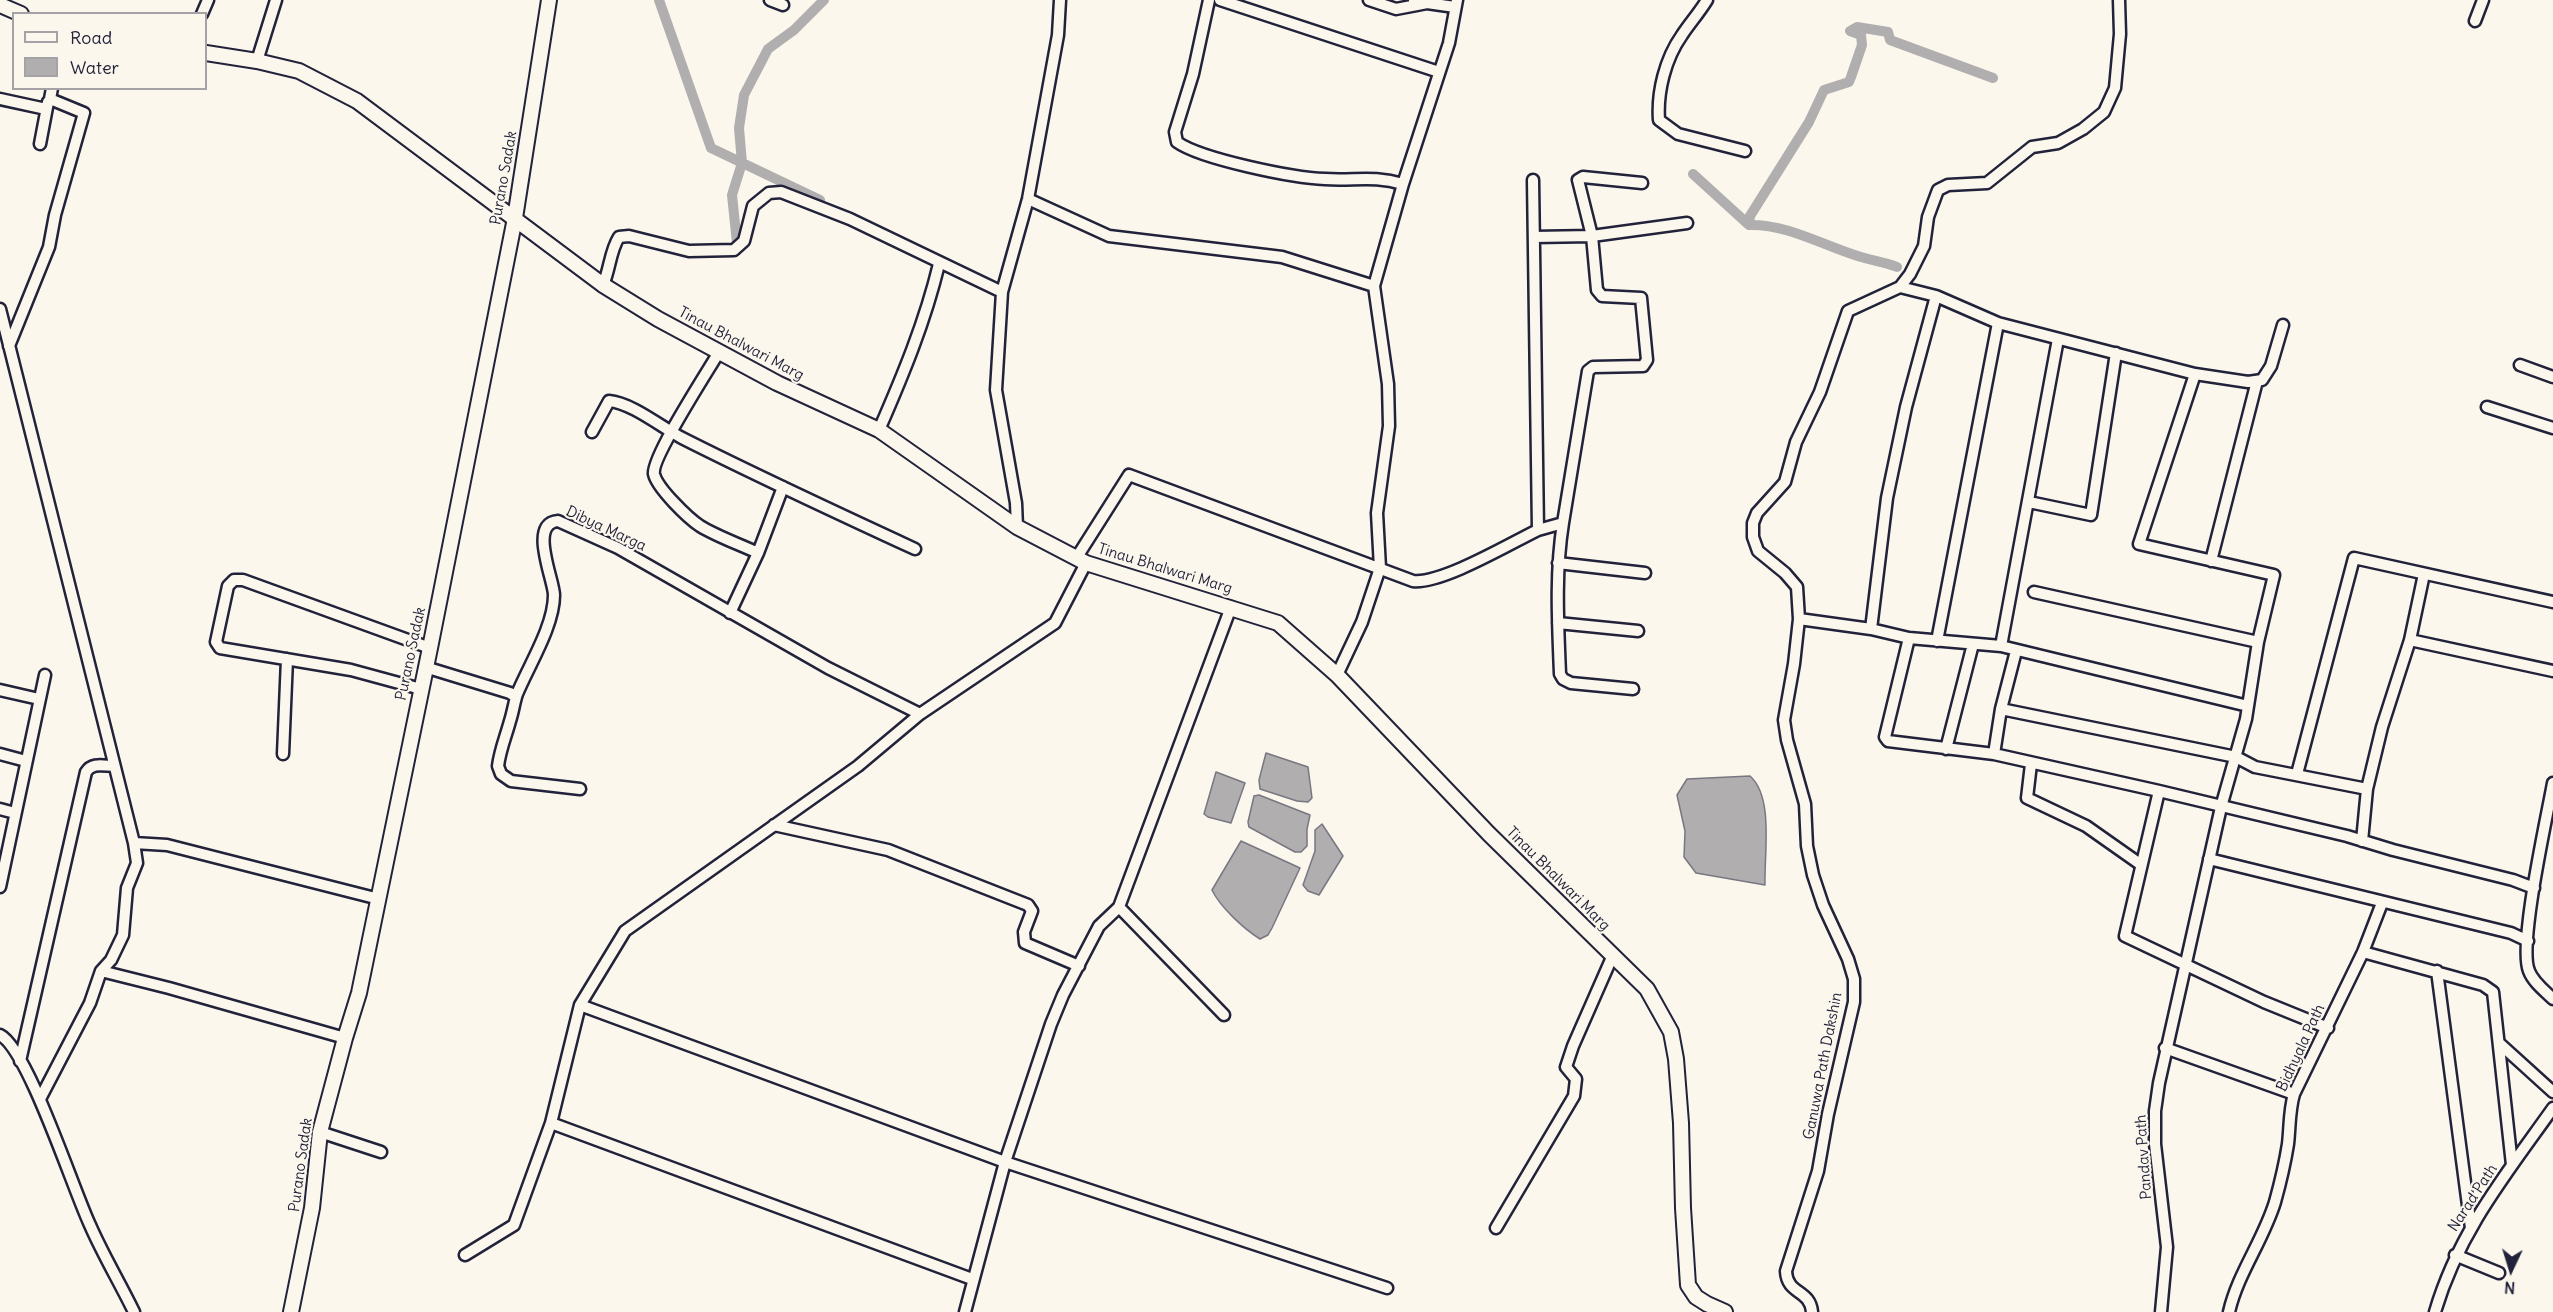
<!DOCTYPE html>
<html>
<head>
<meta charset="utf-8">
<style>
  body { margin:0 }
  #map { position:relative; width:2553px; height:1312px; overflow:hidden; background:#fbf7ec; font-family:Delius,sans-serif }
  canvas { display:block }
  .legend { position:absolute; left:12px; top:12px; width:195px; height:78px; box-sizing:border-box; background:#fbf7ec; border:2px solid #a4a2a5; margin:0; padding:8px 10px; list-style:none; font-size:18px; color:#22223b }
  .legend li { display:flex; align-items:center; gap:12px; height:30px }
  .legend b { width:30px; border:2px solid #a4a2a5 }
  .north { position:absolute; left:2481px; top:1240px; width:60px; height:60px; -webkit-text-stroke:4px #fbf7ec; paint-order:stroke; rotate:184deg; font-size:16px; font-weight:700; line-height:24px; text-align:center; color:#22223b }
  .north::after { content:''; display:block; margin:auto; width:21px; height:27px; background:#22223b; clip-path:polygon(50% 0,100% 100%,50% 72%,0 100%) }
</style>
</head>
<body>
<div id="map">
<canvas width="2553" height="1312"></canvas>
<ul class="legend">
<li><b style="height:8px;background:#fbf7ec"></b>Road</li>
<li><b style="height:16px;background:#b1aeb0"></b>Water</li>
</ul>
<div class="north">N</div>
</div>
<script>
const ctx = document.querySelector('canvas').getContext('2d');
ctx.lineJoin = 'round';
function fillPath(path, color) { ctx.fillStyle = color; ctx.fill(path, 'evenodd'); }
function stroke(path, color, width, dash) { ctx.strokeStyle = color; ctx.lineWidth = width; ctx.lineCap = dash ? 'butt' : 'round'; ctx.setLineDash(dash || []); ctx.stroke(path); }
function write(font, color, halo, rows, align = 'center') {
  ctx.font = font + ' Delius,sans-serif'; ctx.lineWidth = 4.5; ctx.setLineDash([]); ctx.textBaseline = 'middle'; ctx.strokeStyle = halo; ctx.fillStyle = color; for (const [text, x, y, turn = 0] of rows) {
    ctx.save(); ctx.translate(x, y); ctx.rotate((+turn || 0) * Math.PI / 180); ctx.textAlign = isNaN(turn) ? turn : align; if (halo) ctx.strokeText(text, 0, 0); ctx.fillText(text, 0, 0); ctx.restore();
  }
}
const water = new Path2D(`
  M1266,753L1308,767L1312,798L1308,802L1297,801L1260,789L1259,780Z
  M1216,772L1245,783L1231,823L1208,817L1204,814Z
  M1750,776C1774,797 1764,854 1765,885L1696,873L1684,857L1685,831L1677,795L1687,779Z
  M1259,795L1310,815L1307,829V846L1301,852H1295L1249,827L1248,822L1254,796Z
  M1322,824L1343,856L1319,895L1308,891L1303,885L1315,851V830Z
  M1241,841L1300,868L1272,928L1268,935L1260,939C1244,929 1220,907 1212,890Z`);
const canal = new Path2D(`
  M659,0L711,148L820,200
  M1693,174L1749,225C1789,224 1823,246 1861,257C1874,261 1885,262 1897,267
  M1749,225L1750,216L1809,122L1824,90L1849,82L1851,77L1862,45L1861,35L1850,31L1857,27L1888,32L1890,40L1993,78
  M737,243L732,195L742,163L739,128L744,95L768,49L794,30L824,0`);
const street = new Path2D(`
  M770,0L783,5
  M1209,0L1193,74L1175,132L1177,142C1201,159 1293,178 1325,179C1355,181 1373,175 1403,184
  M1220,0L1439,72
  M1369,0L1396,9L1417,5
  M1707,0C1699,13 1690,23 1682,35C1665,59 1657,92 1659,120L1678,134L1745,151
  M1414,1L1417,5L1427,3L1455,7
  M202,14L208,0
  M2475,21L2483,0
  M257,61L276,0
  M0,99L46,109
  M40,144L48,102
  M1028,199L1109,236L1282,257L1374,286
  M1534,237L1592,236L1687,223
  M603,285C610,269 610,251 619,237L629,236L689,251L734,250L744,241L753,206L769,193L781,192L850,219L1002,292
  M1900,287L1936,296L1998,323L2195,374L2248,382L2262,380L2271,366L2283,325
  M0,309L134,843
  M9,346L49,247L55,215L84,113L50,99L52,88
  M719,352C708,371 651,458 654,474C657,488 688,518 700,526C718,537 739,544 758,553
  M2520,365L2553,377
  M2487,407L2553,428
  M879,430C903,375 925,322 939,264
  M592,432L609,401C632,403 661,427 682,438C759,477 837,513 915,549
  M2029,502L2091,515L2116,353
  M1563,523L1588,371L1593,367L1643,366L1647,360L1641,298L1602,296L1597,290L1592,236L1578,180L1583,177L1642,183
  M1017,527L1016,503L996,390L1002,292L1028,199L1058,35L1060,0
  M1538,530L1563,523C1555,573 1558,623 1560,674L1563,679L1571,683L1633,689
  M1077,557L1129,475L1413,581C1442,584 1509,544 1538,530L1533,180
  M2211,561L2257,381
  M1558,563L1645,573
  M2034,592L2258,642
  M730,613L758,553L783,487
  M1799,619L1871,629L1909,638L2001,646L2248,706
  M1558,623L1638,631
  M1871,629L1887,498L1906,407L1936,296
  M1909,638L1885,737L1888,741L1994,754L2159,791L2347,836L2393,850L2513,880L2534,888
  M2410,640L2553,671
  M1937,641L1998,323
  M2001,646L2058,339
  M425,667L510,693L516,697
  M1337,675L1362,622L1380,568L1377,513L1389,426L1388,384L1374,286L1403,184L1449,43L1457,0
  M421,689L351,670L220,648L216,642L228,586L234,580H243L430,648
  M0,690L39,699
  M2001,709L2236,757L2255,767L2367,789
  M1946,749L1973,644
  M0,754L26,761
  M283,754L287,659
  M1994,754L2001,709L2016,651
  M2031,764L2027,798L2086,826L2140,864
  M2297,774L2354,558L2553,602
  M2553,783C2547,817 2518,945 2529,971C2533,982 2545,991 2553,999
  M580,789L511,781L501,774L498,766C500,750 506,736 510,721C513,712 514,703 517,694C529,665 554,626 554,595C554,580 528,523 558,521L618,548L828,668L920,714
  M2159,791L2125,936L2264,1002L2328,1028
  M0,809L15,813
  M774,825L888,850L1028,905L1032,911L1024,932L1025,943L1079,966
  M2362,841L2367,789L2382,727L2410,640L2424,574
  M2209,859L2511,933L2528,941
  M0,887L45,675
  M1119,907L1224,1015
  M2363,952L2483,985L2493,992L2512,1165
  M101,971L169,988L345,1038
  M2437,971L2471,1228
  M580,1005L1005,1162L1387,1288
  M0,1035C28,1049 73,1189 90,1225C103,1255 120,1283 134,1312
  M2499,1043L2553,1092
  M2165,1048L2294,1094
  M20,1061L86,772C92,762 104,766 114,766
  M40,1099L90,1003L101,971L111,960L123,935L127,888L137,863L134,843L167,845L379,899
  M551,1123L972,1279
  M320,1132L381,1152
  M1496,1228L1574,1096L1576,1079L1566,1067L1573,1046L1613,955
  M465,1255L514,1225L551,1123L580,1005L625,931L858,766L920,714L1055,623L1086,563
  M2455,1255L2499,1273
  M965,1312L1005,1162L1051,1024L1063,995L1099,926L1119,907L1231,607
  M1812,1312C1810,1289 1787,1295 1786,1271L1818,1171L1828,1114L1854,1002V979L1848,959L1823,905L1813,875L1807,846L1805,804L1787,740L1784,720L1794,664L1799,619L1797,587L1785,573L1758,551L1753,537V523L1757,513L1785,482L1796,442L1820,392L1848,311L1900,287L1910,274L1924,246L1928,217L1938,190L1948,185L1987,183L2032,147L2058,143L2083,129L2104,112L2115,88L2120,34L2119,0
  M2161,1312L2167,1247L2155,1144V1111L2159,1083L2221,807L2246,719L2258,642L2274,575L2139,544L2195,374
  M2229,1312C2238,1273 2263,1241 2275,1202C2280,1184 2285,1163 2288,1144C2290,1127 2289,1111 2294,1094L2363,952L2382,903
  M2435,1312C2458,1233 2506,1174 2553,1108`);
const secondary = new Path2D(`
  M0,5L21,14
  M206,53L257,61L299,71L357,101L603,285L658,319L777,383L879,430L1017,527L1086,563L1278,623L1337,675L1489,834L1647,989L1671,1032L1676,1059L1681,1123L1683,1208L1688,1285L1696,1297L1707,1304L1725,1312
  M291,1312L312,1208L320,1132L345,1038L359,993L430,648L515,218L549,0`);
const streetNames = [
  ["Purano Sadak",504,178,-80],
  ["Tinau Bhalwari Marg",741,344,28],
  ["Dibya Marga",606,529,25],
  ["Tinau Bhalwari Marg",1165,569,17],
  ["Purano Sadak",411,654,-78],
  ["Tinau Bhalwari Marg",1558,879,45],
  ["Bidhyala Path",2301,1048,-65],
  ["Ganuwa Path Dakshin",1823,1066,-79],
  ["Pandav Path",2144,1157,-94],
  ["Purano Sadak",301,1165,-82],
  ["Narad Path",2473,1198,-57]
];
fillPath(water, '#b1aeb0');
stroke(water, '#787681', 1.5);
stroke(canal, '#b1aeb0', 10);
stroke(street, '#22223b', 15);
stroke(secondary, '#22223b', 18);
stroke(street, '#fbf7ec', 10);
stroke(secondary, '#fbf7ec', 14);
write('15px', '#22223b', '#fbf7ec', streetNames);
</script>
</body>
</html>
